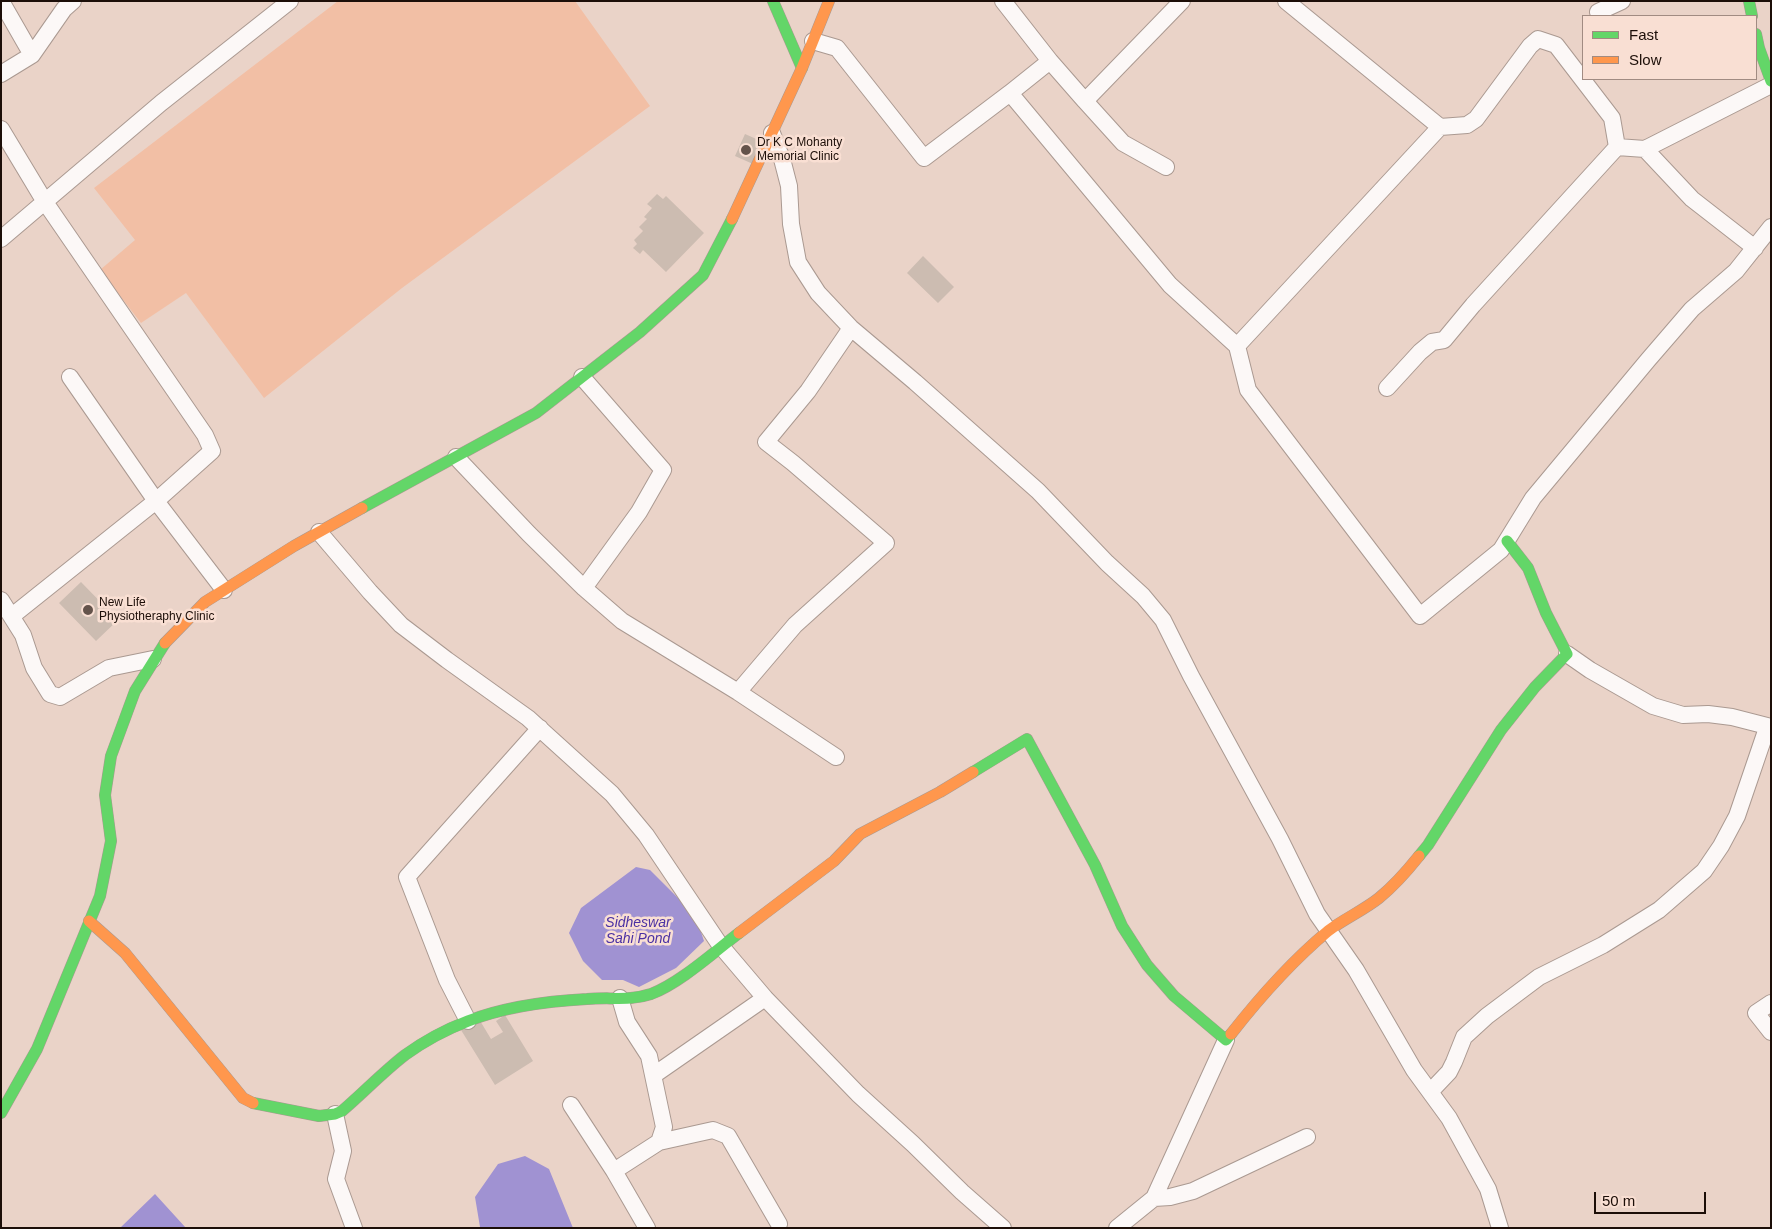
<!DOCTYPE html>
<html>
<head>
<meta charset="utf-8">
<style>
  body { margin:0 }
  #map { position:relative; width:1772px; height:1229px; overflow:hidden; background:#ead3c8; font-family:Arial,sans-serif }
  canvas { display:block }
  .frame { position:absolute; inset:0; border:2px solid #1c0e08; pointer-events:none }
  .legend { position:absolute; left:1582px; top:15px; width:175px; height:65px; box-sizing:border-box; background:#f9dfd3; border:1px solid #a18b82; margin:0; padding:6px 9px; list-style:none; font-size:15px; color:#1c0e08 }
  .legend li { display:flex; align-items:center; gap:10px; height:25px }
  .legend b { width:25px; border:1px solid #a18b82 }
  .scale { position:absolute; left:1594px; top:1192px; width:112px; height:22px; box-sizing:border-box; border:2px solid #1c0e08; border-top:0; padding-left:6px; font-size:15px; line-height:18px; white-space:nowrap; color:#1c0e08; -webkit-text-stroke:4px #f9dfd3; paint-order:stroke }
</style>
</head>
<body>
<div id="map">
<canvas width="1772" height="1229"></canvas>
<div class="frame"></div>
<ul class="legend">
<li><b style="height:6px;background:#63d668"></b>Fast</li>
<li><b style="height:6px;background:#ff974d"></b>Slow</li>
</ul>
<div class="scale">50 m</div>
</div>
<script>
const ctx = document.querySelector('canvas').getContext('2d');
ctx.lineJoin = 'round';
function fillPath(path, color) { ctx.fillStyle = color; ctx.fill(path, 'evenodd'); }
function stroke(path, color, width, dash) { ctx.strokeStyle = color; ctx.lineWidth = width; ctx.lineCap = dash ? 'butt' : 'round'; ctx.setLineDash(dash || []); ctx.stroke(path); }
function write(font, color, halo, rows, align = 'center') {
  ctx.font = font + ' Arial,sans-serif'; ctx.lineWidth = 5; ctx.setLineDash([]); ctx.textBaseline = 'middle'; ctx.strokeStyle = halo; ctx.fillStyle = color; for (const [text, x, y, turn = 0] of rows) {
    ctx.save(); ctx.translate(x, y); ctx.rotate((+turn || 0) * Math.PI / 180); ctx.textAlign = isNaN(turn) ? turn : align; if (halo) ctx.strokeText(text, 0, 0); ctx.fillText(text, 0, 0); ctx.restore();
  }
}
const green = new Path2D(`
  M338,1H575L650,106L402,288L264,398L186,293L141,323L100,270L135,240L94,188Z`);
const water = new Path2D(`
  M636,867L650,870L688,908L698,923L704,941L676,968L639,987L623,980H602L583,961L569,933L581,908Z
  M525,1156L549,1169L573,1228L480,1227L475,1197L498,1164Z
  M155,1194L186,1228H120Z`);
const building = new Path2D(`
  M745,134L763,142L753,164L735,156Z
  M657,194L663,199L666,196L704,233L666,272L643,250L640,254L633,248L637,244L634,240L643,231L639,227L647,219L644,217L652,208L647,204Z
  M923,256L954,287L938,303L907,273Z
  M81,582L118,620L96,641L59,603Z
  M505,1015L533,1061L495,1085L461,1030L479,1019L491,1039L503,1032L496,1021Z`);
const street = new Path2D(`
  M1,1L32,55
  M1003,1L1050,61L1010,93
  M1286,1L1440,127
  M1598,12L1622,1
  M813,41L837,48L924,158L1010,93L1170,285L1237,346L1440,127L1467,125L1476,119L1530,46L1538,39L1556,45L1612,118L1617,147
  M1050,61L1085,101L1182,1
  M1,74L32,55L64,9L73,1
  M1085,101L1123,143L1166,167
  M1,129L45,202L205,435L212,451L156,501L12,616
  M772,133L782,159L789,186L791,224L798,262L818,293L851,328L915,382L1038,491L1107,563L1143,596L1163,620L1191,676L1280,839L1317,914L1356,970L1414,1070L1449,1118L1488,1189L1500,1228
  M1645,149L1771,85
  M1,239L161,103L290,1
  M1237,346L1248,390L1420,616L1501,550L1533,498L1648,360L1692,309L1736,271L1771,227
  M70,377L156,501L224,590
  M582,377L663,470L639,512L584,588
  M1387,388L1420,352L1432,342L1444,340L1473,305L1617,147L1645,149L1692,199L1755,248
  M456,457L529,534L584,588L622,621L738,692L836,757
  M319,532L370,592L401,625L447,660L528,718L612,794L646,835L720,945L765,998L858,1094L913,1144L962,1192L1003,1228
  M1,600L23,635L34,668L50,694L60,697L109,668L153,659
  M1567,654L1590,670L1653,706L1683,715L1708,714L1732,717L1771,727
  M738,692L795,625L886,543L793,463L766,442L808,391L851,328
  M1771,1003L1756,1013L1771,1032
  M468,1021L447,980L407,877L540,728
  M654,1075L765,998
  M1430,1092L1449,1072L1454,1062L1464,1037L1487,1016L1539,977L1603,945L1659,910L1704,871L1721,846L1737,816L1767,728
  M571,1105L614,1171L647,1228
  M335,1114L343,1151L336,1179L354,1228
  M659,1142L713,1130L728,1136L779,1224
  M614,1171L659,1142L664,1127L649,1056L627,1022L620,998
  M1154,1198L1170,1197L1193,1191L1307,1137
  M1117,1228L1154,1198L1226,1040`);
const fast = new Path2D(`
  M773,1L802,68
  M1749,1L1752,16
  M1756,34L1759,48L1771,81
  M362,508L536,413L640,332L703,275L732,219
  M973,772L1027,739L1095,865L1122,926L1147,965L1174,996L1226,1040L1231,1034
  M1419,856L1428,845L1501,730L1535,687L1567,654L1546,613L1528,568L1507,541
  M253,1103L319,1116L335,1114L342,1111C363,1093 383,1072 405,1055C423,1042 447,1029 468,1021C504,1007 549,1001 587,999C609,997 630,1001 651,994C680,983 714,952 739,933
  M1,1113L37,1049L100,896L111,841L105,795L111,756L135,691L165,643`);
const slow = new Path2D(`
  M732,219L802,68L829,1
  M165,643L205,602L294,546L362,508
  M89,921L125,953L243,1098L253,1103
  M739,933L834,861L860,834L940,792L973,772
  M1231,1034C1260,997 1292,961 1328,931C1344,919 1364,910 1379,898C1395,885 1407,871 1419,856`);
const markers = [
  [746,150,6,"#64534b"],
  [88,610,6,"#64534b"]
];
const poiNames = [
  ["Dr K C Mohanty",757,143],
  ["Memorial Clinic",757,157],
  ["New Life",99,603],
  ["Physiotheraphy Clinic",99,617]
];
const waterNames = [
  ["Sidheswar",638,923],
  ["Sahi Pond",638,939]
];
fillPath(green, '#f2bfa5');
fillPath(water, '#a092d2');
fillPath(building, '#ccbcb1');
stroke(street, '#aa9991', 18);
stroke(fast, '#aa9991', 12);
stroke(slow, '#aa9991', 12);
stroke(street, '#fcf8f7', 16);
stroke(fast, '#63d668', 11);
stroke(slow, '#ff974d', 11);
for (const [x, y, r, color] of markers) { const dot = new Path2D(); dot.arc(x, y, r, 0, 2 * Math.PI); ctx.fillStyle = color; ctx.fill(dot); stroke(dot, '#f9dfd3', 2); }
write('12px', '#1c0e08', '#f9dfd3', poiNames, 'left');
write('italic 14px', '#4b31a3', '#f9dfd3', waterNames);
</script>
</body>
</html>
